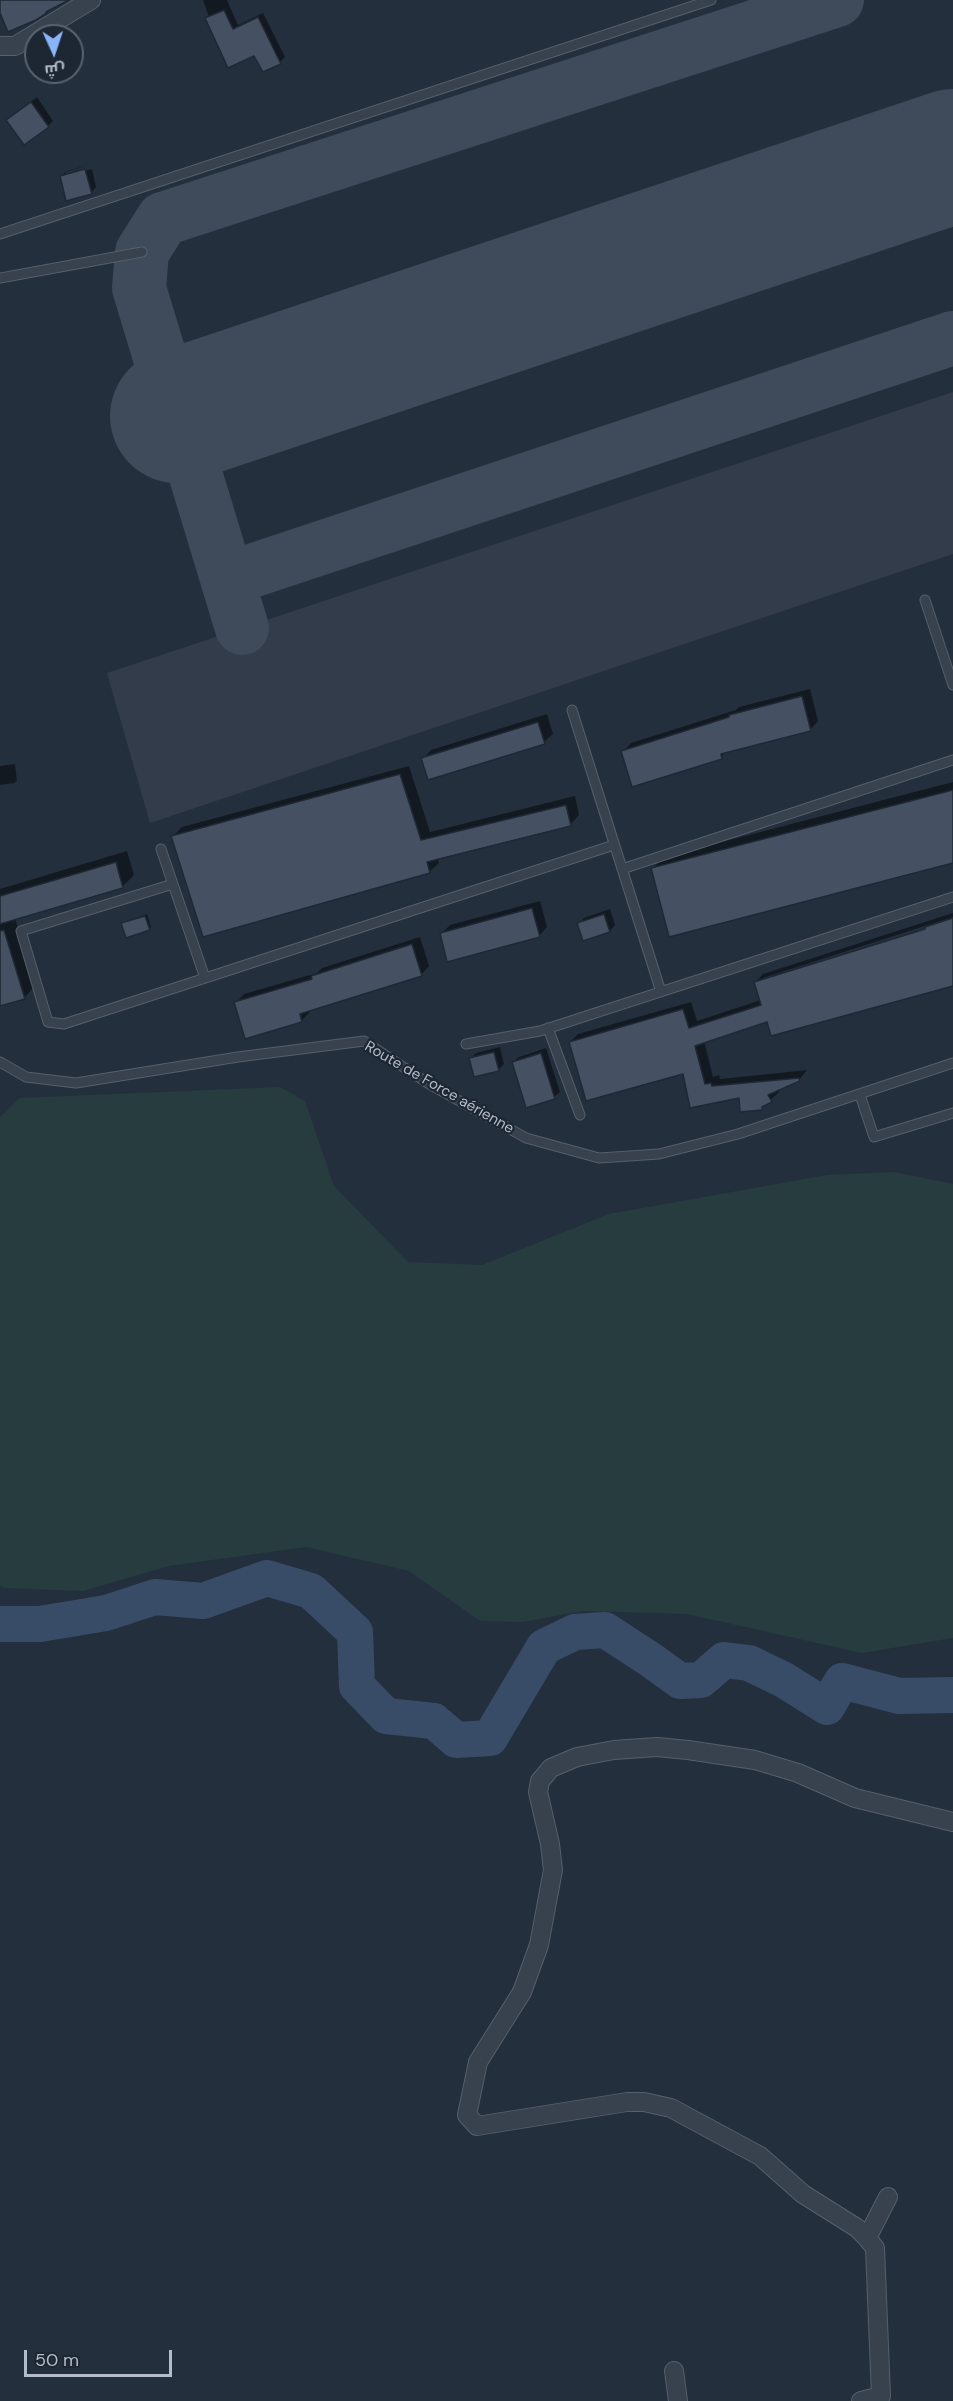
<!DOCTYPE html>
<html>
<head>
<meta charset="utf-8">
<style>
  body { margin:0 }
  #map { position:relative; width:953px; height:2401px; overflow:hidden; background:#242f3e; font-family:"DM Sans",Cairo,sans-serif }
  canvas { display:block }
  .north { position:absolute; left:24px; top:24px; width:60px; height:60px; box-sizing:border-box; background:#1d2633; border:2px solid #59626f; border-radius:50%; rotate:177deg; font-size:16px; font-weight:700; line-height:24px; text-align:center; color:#b4bcc9 }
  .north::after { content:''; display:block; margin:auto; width:21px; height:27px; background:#8ab4f8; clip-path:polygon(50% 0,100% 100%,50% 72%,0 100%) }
  .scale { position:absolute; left:24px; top:2350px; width:148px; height:27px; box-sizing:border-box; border:3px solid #b4bcc9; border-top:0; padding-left:8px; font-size:18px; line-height:21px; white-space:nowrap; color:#b4bcc9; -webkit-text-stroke:4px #1d2633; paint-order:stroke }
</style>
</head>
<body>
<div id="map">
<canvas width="953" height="2401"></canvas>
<div class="north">ش</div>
<div class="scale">50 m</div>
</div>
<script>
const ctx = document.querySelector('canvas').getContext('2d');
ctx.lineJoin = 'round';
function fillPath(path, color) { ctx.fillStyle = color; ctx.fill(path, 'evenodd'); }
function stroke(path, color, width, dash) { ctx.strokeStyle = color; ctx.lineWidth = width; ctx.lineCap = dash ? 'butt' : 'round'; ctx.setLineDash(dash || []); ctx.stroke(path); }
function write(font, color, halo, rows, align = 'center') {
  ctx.font = font + ' "DM Sans",sans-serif'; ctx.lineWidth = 4.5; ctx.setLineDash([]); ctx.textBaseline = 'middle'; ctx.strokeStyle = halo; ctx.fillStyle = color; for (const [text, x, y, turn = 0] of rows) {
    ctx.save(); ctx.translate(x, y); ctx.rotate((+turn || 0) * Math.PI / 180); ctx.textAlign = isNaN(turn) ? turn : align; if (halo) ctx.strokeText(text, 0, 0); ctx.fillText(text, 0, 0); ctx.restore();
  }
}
const airport = new Path2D(`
  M953,392V554L150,823L107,673Z`);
const green = new Path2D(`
  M280,1087L305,1101L334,1186L408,1262L482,1265L609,1214L827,1175L894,1172L953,1184V1638L862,1653L687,1614L583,1611L523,1622L480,1621L409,1571L306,1547L169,1566L83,1591L4,1588L0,1586V1117L20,1098Z`);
const shadow = new Path2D(`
  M203,0H227L238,25L263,13L285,57L280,62L255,54L209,17Z
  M37,97L53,121L48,126L8,120Z
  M91,164L66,172V176L92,169L96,187L91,193L61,176L67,171Z
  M810,689L818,721L810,730L727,751L721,757L623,752L631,743L736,710L739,707Z
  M547,714L553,734L544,742L423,759L431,750Z
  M15,764L17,781L14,783L0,785V766Z
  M409,766L430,832L575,796L579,815L570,825L437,858L439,863L429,872L173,836L182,827Z
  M953,782V861L652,869L664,857Z
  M127,851L134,875L122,887L15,918L35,986L24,998L0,1005V889Z
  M540,901L547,927L539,936L441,934L450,925Z
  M610,909L615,925L610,931L584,939L578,924L584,918Z
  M953,913V917L763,978V981L953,920V985L768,1021L704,1041L713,1077L719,1075L720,1079L807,1070L799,1080L778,1089L779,1092L762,1108L740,1096L691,1107L684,1073L570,1042L578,1034L691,1002L697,1021L761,1000L755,983L763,974Z
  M147,914L151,927L149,929L123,924Z
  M420,937L429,966L421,975L309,1009L310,1012L301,1021L236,1003L244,994L317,973L322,968Z
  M500,1047L504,1064L498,1070L471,1058L476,1053Z
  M546,1048L560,1092L554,1097L513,1062L519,1057Z`);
const river = new Path2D(`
  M0,1624H40L106,1613L155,1597L203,1601L267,1578L311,1591L355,1632L357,1686L386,1716L434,1721L456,1740L490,1738L544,1647L575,1632L605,1630L651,1660L680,1681L701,1680L724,1660L749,1663L784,1680L827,1707L842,1681L899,1696L953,1695`);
const taxiway = new Path2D(`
  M227,579L953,338
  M242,628L139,288L142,252L163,219L837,0`);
const runway = new Path2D(`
  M177,416L953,156`);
const building = new Path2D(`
  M0,0H69L46,12L47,13L36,20L8,32L0,13Z
  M224,10L233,29L258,17L281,64L263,72L254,56L228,68L205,18Z
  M31,102L49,127L24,145L6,120Z
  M85,169L92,194L66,201L60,176Z
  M802,696L811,731L721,754L722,759L632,787L621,751L729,717V715Z
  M538,722L545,744L428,780L421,758Z
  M400,774L421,840L566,805L571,826L427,862L430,873L203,937L171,836Z
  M953,790V863L669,937L651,868Z
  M116,862L123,888L0,924V896Z
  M532,908L540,937L447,962L440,933Z
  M604,914L610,932L583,941L577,923Z
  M145,916L150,930L126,938L121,923Z
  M953,918V986L771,1036L767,1022L695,1046L705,1084L711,1083L712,1086L799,1078L800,1081L768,1095L772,1102L762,1107V1110L740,1112L739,1098L690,1108L683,1074L586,1101L569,1042L683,1009L689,1028L761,1005L754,982L925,929V927Z
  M4,930L25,999L0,1006V931Z
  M412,944L422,976L300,1014L302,1022L245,1039L234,1002L312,979L311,976Z
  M494,1052L499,1071L474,1077L469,1058Z
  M541,1053L555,1099L526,1108L512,1062Z`);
const service = new Path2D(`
  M0,234L711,0
  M0,278L142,252
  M925,600L953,685
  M572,710L661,992
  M161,849L205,978
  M622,869L953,760
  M173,884L21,931L48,1022L64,1024L614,845
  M548,1028L580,1115
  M466,1044L540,1031L953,897
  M0,1062L26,1077L76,1083L238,1057L364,1041L429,1084L526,1138L599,1158L659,1154L738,1134L953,1063
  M860,1095L874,1137L953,1113`);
const minor = new Path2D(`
  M0,46H15L91,0
  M867,2238L888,2197
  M674,2371L678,2401
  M861,2401L881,2396L875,2248L867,2238L857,2228L803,2194L760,2156L671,2108L644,2102H627L477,2126L467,2115L478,2062L522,1992L539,1945L553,1870L550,1844L538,1792L540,1781L551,1768L577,1757L614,1750L657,1747L688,1750L755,1760L798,1773L855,1798L953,1822`);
const streetNames = [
  ["Route de Force aérienne",439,1088,30]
];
fillPath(airport, '#323c4b');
fillPath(green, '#263c3f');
fillPath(shadow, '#0007');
stroke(river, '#394c67', 36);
stroke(taxiway, '#3f4a5a', 54);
stroke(runway, '#3f4a5a', 134);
fillPath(building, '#455162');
stroke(building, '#1f2835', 1.5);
stroke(service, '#565f6c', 11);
stroke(minor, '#565f6c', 20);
stroke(service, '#38414e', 9);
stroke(minor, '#38414e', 18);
write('15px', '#b4bcc9', '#1d2633', streetNames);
</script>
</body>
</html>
